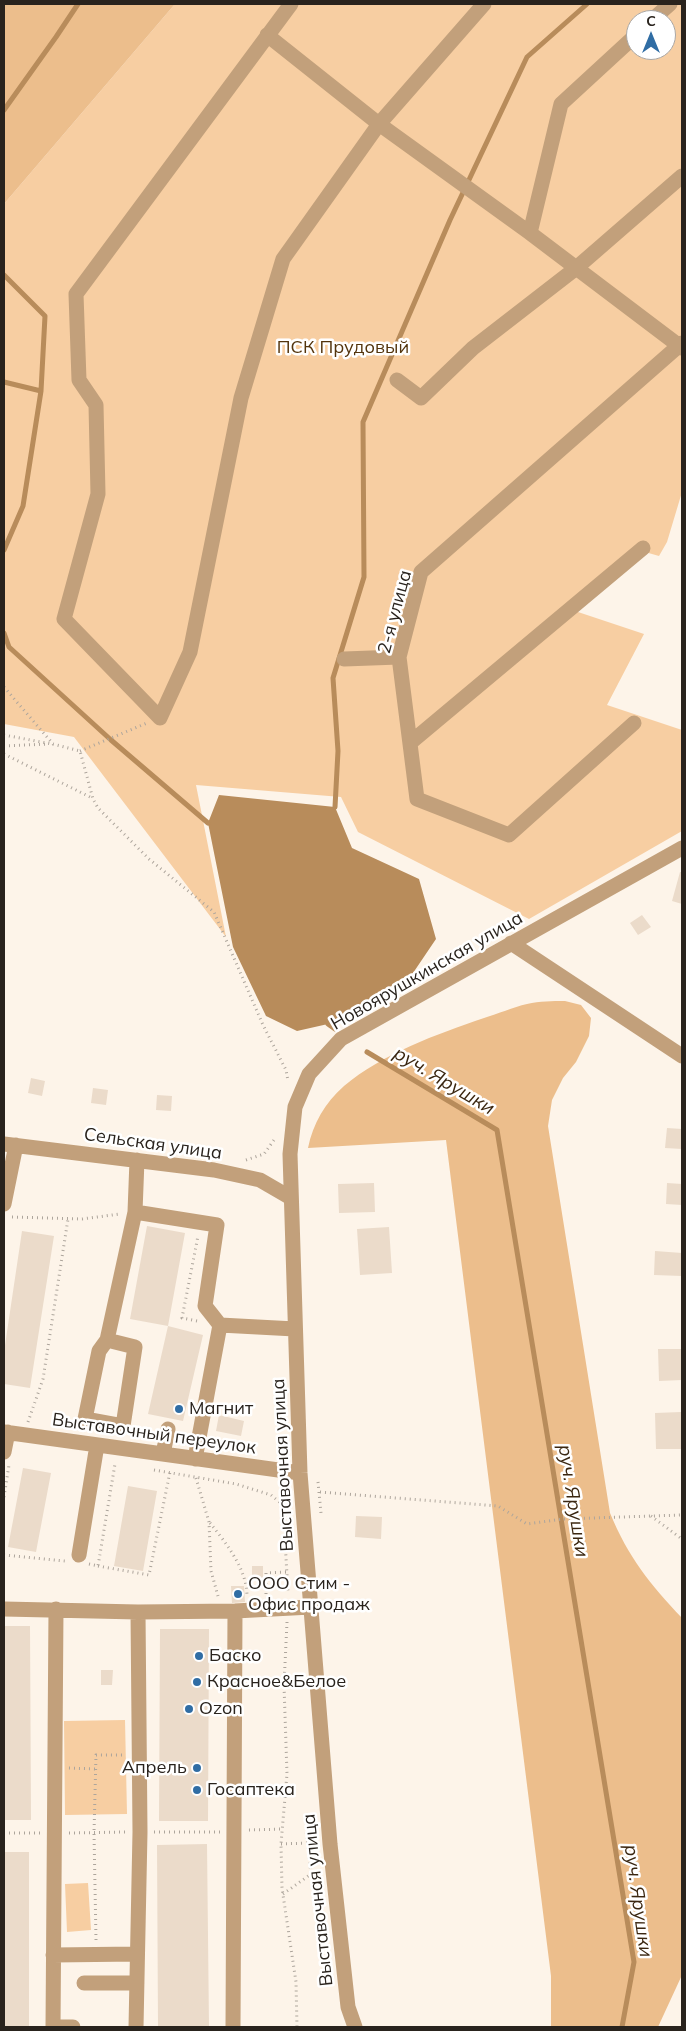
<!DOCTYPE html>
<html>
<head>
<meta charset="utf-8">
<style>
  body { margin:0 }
  #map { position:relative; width:686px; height:2031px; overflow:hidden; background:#fdf4e9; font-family:Mulish,sans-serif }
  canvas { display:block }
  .frame { position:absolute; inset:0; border:5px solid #29231d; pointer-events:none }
  .north { position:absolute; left:626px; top:10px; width:50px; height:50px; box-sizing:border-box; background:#fff; border:1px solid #a9a7a5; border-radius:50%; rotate:0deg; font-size:14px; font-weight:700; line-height:20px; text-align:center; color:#29231d }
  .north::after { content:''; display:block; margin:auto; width:18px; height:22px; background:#306da4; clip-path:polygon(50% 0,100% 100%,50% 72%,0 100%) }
</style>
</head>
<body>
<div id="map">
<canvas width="686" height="2031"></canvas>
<div class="frame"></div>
<div class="north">С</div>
</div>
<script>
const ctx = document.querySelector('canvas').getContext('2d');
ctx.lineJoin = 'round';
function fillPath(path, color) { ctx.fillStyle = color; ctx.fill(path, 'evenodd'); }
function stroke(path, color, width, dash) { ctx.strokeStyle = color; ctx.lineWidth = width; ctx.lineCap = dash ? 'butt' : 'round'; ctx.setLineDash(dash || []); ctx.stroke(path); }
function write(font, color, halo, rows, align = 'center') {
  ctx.font = font + ' Mulish,sans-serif'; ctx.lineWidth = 5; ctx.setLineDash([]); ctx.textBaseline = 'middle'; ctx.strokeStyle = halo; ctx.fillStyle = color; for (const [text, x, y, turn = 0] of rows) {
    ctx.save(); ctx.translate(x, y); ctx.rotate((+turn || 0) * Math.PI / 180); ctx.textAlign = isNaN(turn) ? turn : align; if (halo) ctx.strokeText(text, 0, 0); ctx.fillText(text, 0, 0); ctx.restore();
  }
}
const green = new Path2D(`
  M175,4H682V492L667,542L659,556L645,552L575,611L644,634L607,705L682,730V831L529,919L358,832L341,797L196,785L226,937L74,737L4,724V204ZM636,20H666V50H636Z
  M125,1720L127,1814L65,1815L64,1721Z
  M88,1883L91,1930L67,1932L65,1884Z`);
const forest = new Path2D(`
  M4,4H175L4,204Z
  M565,1001L581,1005L591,1018L589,1036L576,1062L563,1078L552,1100L548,1126L610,1513C628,1557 650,1584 682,1618V1975L658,2027H551V1976L446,1140L308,1148C313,1123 325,1103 344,1086C382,1054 437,1034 484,1018C498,1014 513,1007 527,1004C540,1001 552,1001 565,1001Z`);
const water = new Path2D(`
  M219,795L335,807L352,848L419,879L436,939L413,973L328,1024L297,1031L266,1016L233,947L208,823Z`);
const stream = new Path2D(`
  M4,110L56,37L78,4
  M4,275L45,316L41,391L23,506L4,550
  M4,382L41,391
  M4,633L9,647L111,740L208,823
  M335,807L338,751L333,678L364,577L363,422L450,220L527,57L587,4
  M328,1024L335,1029
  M367,1052L497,1130L634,1962L622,2027`);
const building = new Path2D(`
  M680,872H682V904L672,901Z
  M642,915L651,927L638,935L630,923Z
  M31,1078L45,1081L42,1096L28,1093Z
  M93,1088L108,1090L106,1105L91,1103Z
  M157,1095L172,1096L171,1111L156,1110Z
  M667,1128L682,1129V1149L665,1148Z
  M374,1183L375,1212L339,1213L338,1184Z
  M667,1183L682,1184V1205L666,1204Z
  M147,1226L185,1233L168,1326L203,1335L183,1421L148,1414L168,1326L130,1319Z
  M389,1227L392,1273L360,1275L357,1229Z
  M22,1231L54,1236L30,1388L4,1384V1352Z
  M655,1251L682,1253V1276L654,1275Z
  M658,1349H682V1380L659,1381Z
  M681,1412L682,1449H656L655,1413Z
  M219,1415L244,1421L241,1436L216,1431Z
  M23,1468L51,1473L36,1552L8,1547Z
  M128,1486L157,1491L143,1571L114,1566Z
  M356,1516L382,1517L381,1539L355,1537Z
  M252,1566H263V1578H252Z
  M231,1586H244L245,1602L232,1603Z
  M4,1626H30L31,1820H4Z
  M160,1629H209L208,1821H159Z
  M101,1670H113L112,1685H101Z
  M207,1844L209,2027H158L157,1845Z
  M4,1852H29V2027H4Z`);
const path = new Path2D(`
  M4,687L53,744L80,751L93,799L98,808L149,859L214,912L263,1025L286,1070L288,1081
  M4,735L52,744
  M4,746L48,744
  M80,751L147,723
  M4,754L92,798
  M246,1160L264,1154L274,1140H276
  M12,1217L82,1219L120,1214
  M197,1321L182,1318L198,1236
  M28,1422L43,1379L68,1219
  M154,1470L236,1484L271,1495L283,1505L288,1593
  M196,1478L209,1522L211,1571L218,1596
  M318,1482L321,1513
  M282,1486L283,1505
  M320,1492L498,1506L527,1524L563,1519L682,1515
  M4,1497L9,1465
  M651,1516L682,1539
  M210,1523C226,1543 247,1569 247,1596
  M4,1555L65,1561
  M89,1564L98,1566L115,1464
  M98,1566L149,1575L170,1472
  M266,1594V1573L288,1572
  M287,1622L284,1685L287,1774L281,1844L282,1888L296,1982L297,2027
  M69,1768L95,1769
  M249,1830L283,1829
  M154,1832H221
  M4,1833H41
  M69,1833L126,1832
  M281,1844L307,1843
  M283,1894L311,1874L306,1830
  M96,1940L94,1833L96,1755H125`);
const minor = new Path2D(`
  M291,4L76,294L79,380L96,405L98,494L64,619L160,718L190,652L241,398L283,259L379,124L484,4
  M652,20L670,4
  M267,35L379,124L530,233L682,348
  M530,233L561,104L636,35
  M397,380L421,398L473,348L575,269L682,176
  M344,659L399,657
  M634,723L509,835L417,799L399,657L421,572L682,343
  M410,743L643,548
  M511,943L682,1056
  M4,1144L214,1170L260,1180L291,1198
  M4,1204L16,1145
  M135,1212L137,1160
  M220,1325L295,1329
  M107,1340L99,1351L85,1419L123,1426L135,1347L107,1340L135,1212L217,1225L205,1306L220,1325L195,1459
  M4,1432L300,1473
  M4,1452L8,1432
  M163,1454L168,1429
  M79,1555L97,1445
  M4,1609L138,1612L235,1611L311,1607
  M53,1955L137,1954
  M84,1983H137
  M53,2027L56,1609
  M53,2027H73
  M136,2027L140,1832L138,1612
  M233,2027L235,1611
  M355,2027L348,2007L330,1844L300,1473L290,1154L295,1107L309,1074L341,1039L682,848`);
const markers = [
  [179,1409,5,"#306da4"],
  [238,1594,5,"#306da4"],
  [199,1656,5,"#306da4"],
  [197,1682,5,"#306da4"],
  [189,1709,5,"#306da4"],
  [197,1768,5,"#306da4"],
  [197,1790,5,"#306da4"]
];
const parkNames = [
  ["ПСК Прудовый",343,348]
];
const streetNames = [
  ["2-я улица",395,612,-75],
  ["Новоярушкинская улица",427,971,-30],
  ["Сельская улица",153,1144,8],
  ["Выставочный переулок",154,1434,8],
  ["Выставочная улица",283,1465,-93],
  ["Выставочная улица",318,1900,-96]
];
const poiNames = [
  ["Магнит",189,1409],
  ["ООО Стим -",248,1584],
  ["Офис продаж",248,1605],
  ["Баско",209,1656],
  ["Красное&Белое",207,1682],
  ["Ozon",199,1709],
  ["Апрель",187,1768,"right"],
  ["Госаптека",207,1790]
];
const waterNames = [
  ["руч. Ярушки",444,1081,31],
  ["руч. Ярушки",573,1501,81],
  ["руч. Ярушки",638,1901,82]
];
fillPath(green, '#f7cea2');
fillPath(forest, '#ecbe8c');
fillPath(water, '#b88c5b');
stroke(stream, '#b88c5b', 5);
fillPath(building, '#ebdbca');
stroke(path, '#ada59c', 3, [1, 4]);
stroke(minor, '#c2a07b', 15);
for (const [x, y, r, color] of markers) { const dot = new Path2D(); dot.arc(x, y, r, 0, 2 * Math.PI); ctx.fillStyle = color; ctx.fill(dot); stroke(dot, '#fff', 2); }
write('18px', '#53340c', '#fff', parkNames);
write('18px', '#29231d', '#fff', streetNames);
write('18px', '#29231d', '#fff', poiNames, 'left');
write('italic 19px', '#3b2711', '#fff', waterNames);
</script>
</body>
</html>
